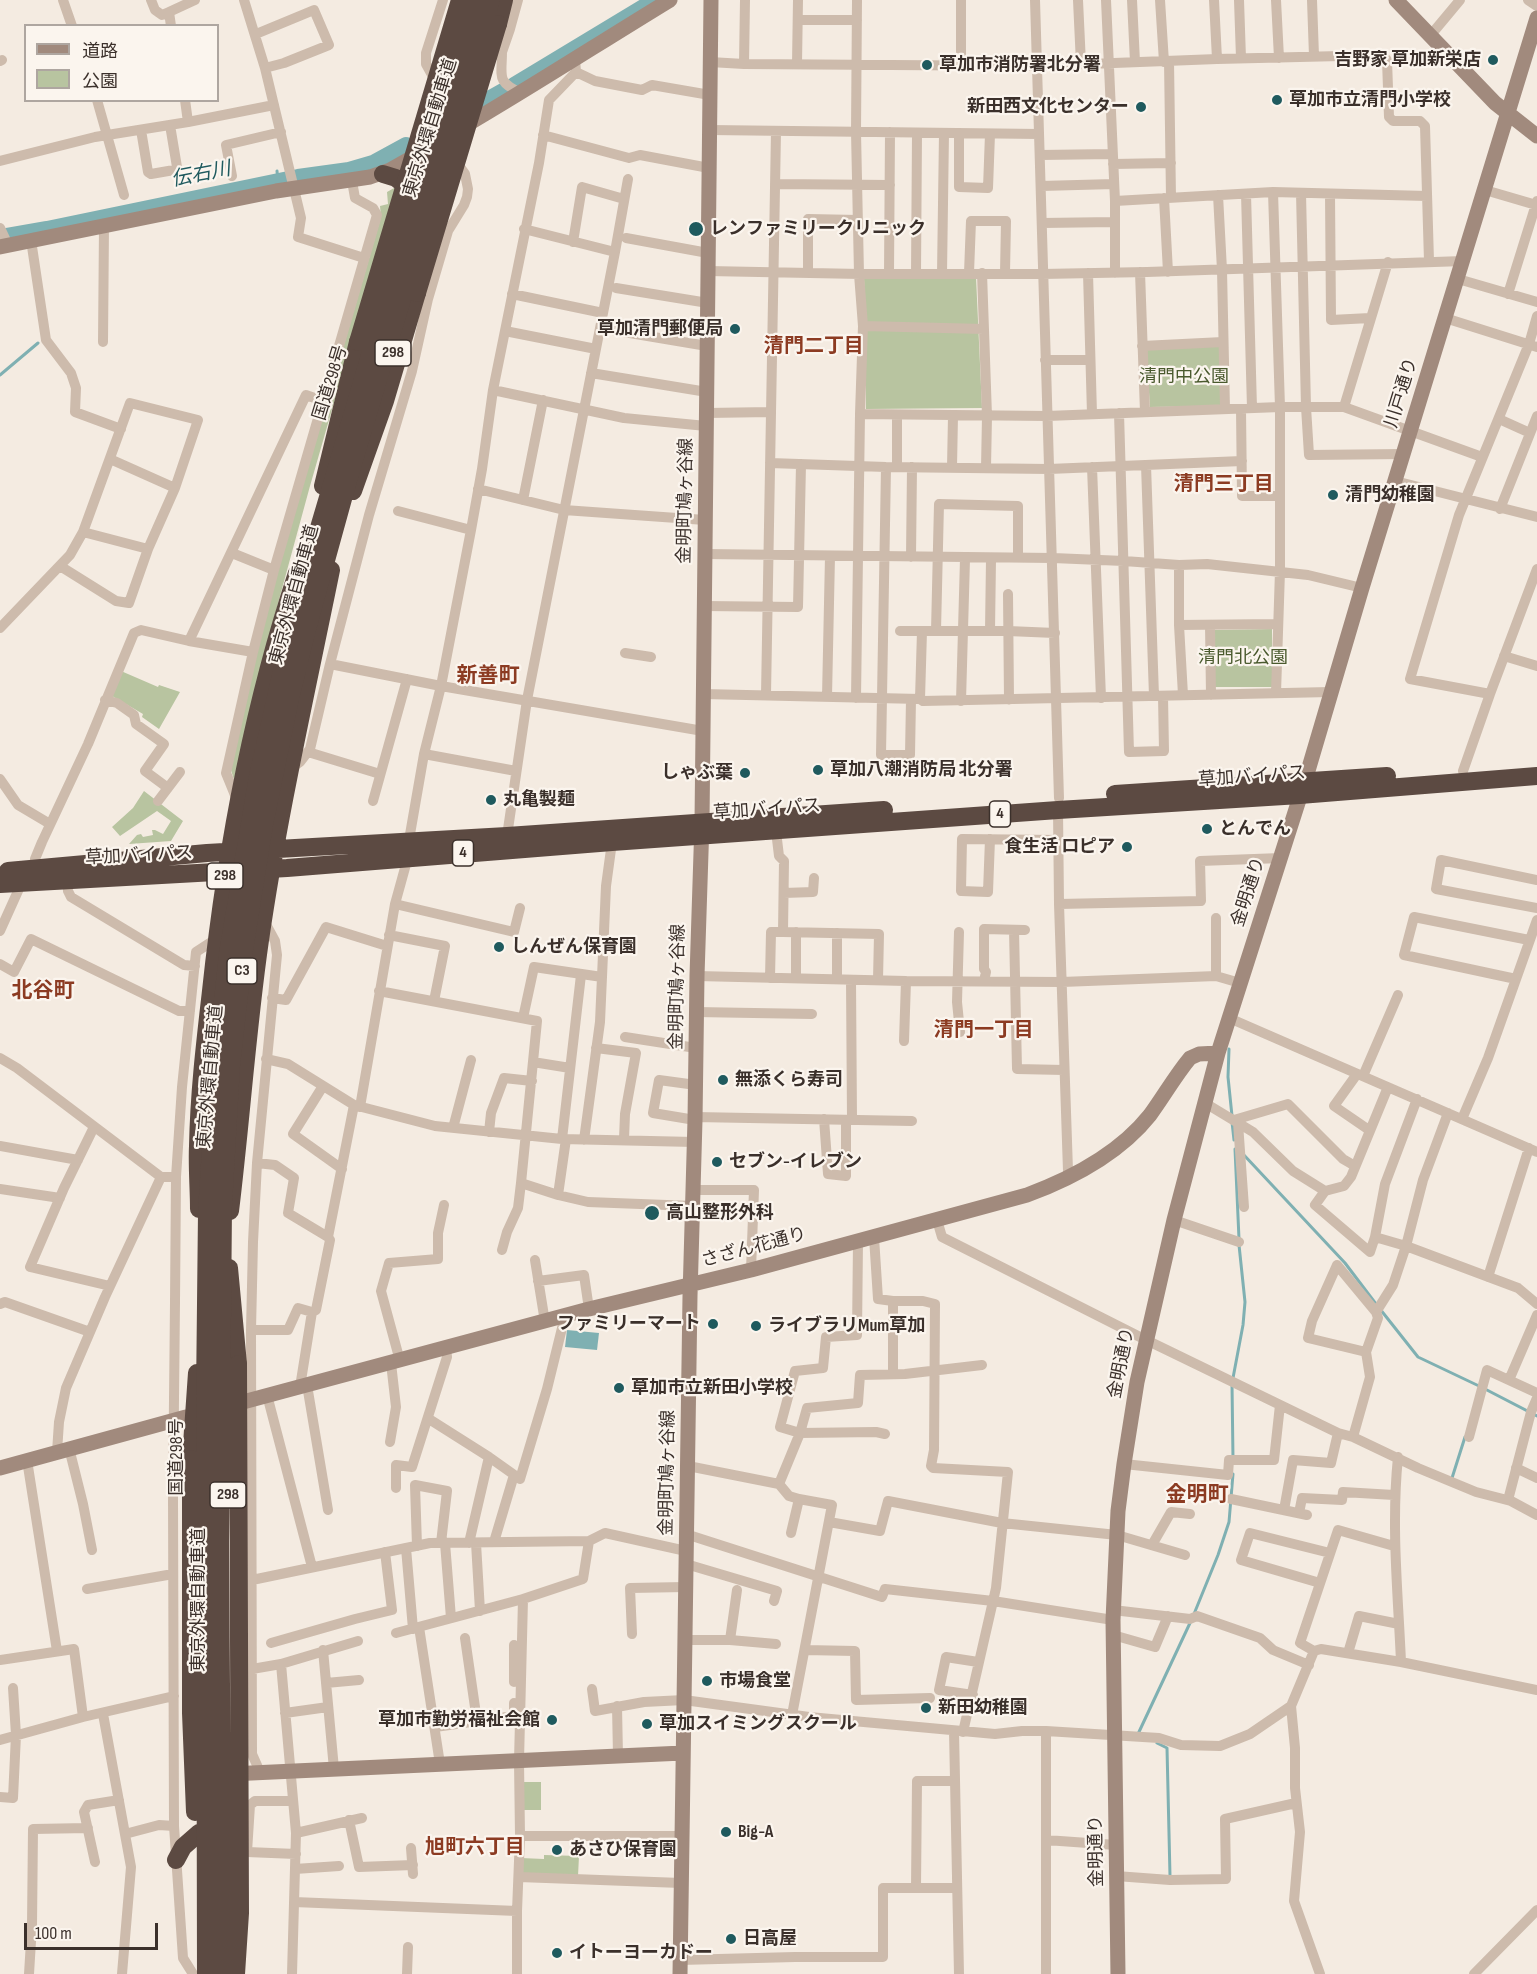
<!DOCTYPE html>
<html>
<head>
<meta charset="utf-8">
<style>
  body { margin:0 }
  #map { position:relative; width:1537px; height:1974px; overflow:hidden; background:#f4ebe1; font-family:"Sofia Sans Condensed","Noto Sans JP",sans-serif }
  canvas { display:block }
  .legend { position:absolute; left:24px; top:24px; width:195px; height:78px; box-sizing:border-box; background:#fbf5ee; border:2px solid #aea6a0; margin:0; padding:8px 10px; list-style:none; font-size:18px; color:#3b302b }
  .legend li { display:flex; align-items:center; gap:12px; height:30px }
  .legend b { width:30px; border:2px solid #aea6a0 }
  .scale { position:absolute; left:24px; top:1923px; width:134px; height:27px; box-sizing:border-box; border:3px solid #3b302b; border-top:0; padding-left:8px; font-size:18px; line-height:21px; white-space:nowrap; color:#3b302b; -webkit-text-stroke:4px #fbf5ee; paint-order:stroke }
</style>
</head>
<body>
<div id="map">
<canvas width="1537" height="1974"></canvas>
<ul class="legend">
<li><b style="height:8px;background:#a18a7d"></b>道路</li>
<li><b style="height:16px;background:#b8c4a0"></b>公園</li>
</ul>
<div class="scale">100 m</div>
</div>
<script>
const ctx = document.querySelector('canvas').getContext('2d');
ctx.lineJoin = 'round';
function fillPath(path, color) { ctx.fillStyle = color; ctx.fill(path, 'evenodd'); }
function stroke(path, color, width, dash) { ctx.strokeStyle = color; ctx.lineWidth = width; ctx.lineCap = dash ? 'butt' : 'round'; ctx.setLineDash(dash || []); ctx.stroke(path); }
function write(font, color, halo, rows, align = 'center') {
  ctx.font = font + ' "Sofia Sans Condensed","Noto Sans JP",sans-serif'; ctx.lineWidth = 4.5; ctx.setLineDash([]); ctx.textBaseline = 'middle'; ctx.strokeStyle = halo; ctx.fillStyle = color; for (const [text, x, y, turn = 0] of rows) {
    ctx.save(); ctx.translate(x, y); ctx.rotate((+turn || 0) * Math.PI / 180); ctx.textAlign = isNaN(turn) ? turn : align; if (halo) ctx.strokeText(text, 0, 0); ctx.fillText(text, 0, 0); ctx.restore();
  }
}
const green = new Path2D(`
  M396,187L310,486L274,618L234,780L231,770L265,616L381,217L380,206L388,204L387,192Z
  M976,277L982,408L866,409V323L864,279Z
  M1220,346L1222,406L1150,407L1146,348Z
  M1272,629V687H1215L1214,630Z
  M121,671L158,687L159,685L180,692L159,729L142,717L143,714L112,696Z
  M144,791L183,821L171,841L129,844L137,835L141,834L143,837L153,835L152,830H155L163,834L171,821L157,811L120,836L112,827L133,808Z
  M523,1782H541V1810H523Z
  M544,1855L579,1856L578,1876L520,1874L521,1858L544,1859Z`);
const water = new Path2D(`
  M567,1330L599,1333L597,1350L565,1347Z`);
const stream = new Path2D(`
  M277,171L278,181
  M0,375L38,343
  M1229,1049L1228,1077L1232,1116
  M1232,1122L1234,1140
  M1235,1149L1239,1239
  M1243,1154L1345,1263L1376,1304
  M1380,1309L1418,1357L1479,1386
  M1233,1378L1243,1325L1245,1302L1239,1245
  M1232,1384L1233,1459
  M1485,1389L1537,1416
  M1452,1478L1465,1437
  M1194,1614L1218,1555L1229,1522L1233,1474
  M1138,1734L1190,1623
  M1157,1743L1167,1748L1170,1876`);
const river = new Path2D(`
  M514,85L655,0
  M471,109L503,91
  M0,237L47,229L298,177L349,170L373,163L406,145`);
const street = new Path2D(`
  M63,0L72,26
  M151,0L155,10L162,15L169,12
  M244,0L265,68L301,218L298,237L364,258
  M857,0L856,132L859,274L863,326L860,414L1047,416L1280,407H1344L1482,457
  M1035,0L1059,798
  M1078,0L1081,64
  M1106,0L1115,201V273
  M1132,0L1135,62
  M1160,0L1164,62
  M1214,0L1217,59
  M1239,0L1241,58
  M1276,0L1279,58
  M1312,0L1314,56
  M1528,0L1537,6
  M798,20H857
  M171,26L169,12L195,0
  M256,34L314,10L329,45L284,63L265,68
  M1430,36L1460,0
  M502,52C502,76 496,82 521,93
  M486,59L502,52L510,29L518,0
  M0,61L2,60
  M1169,61L1171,198
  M710,62L744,64L1037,66L1217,59L1382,55L1387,60L1389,117L1393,121H1420L1425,126L1429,261
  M744,64L745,0
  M797,64L798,0
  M961,66V0
  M576,72L595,81L642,90L652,85L710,95
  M436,82L426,64V53L443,0
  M97,100L124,195
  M185,100L188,122
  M141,130L148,172L151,174L174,170L177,167L170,125
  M710,130L1039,134
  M959,133V187L988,188L990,134
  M543,135L629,158L640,155L709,168
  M1040,155L1112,154
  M0,161L95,137L188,122L274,105
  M1113,164L1171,163
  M232,176L226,145L281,132
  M775,184L890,185
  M1041,186L1114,184
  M1485,190L1536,205
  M1273,192L1280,407V571L1276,693
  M1301,193L1306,407L1309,455L1403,454
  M1246,194L1252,408
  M1330,194L1331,320L1370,318
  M1218,195L1222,270L1225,409
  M1164,198L1168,272
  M1115,201L1273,192L1427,196
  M1042,223L1115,222
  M0,228L8,245
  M524,229L615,252
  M626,238L708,253
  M31,240L46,340L71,373L76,388L75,412L121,429
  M573,242L582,187L624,199
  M708,271L861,274H1042L1147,272L1463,261
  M808,272V219L858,220
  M1140,272L1145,412
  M969,273L971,221H1006L1005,273
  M982,273L987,416L986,468
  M1088,273L1092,414
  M889,274L890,132
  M916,274L917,133
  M942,274L944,133
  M1458,279L1537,302
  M616,288L708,303
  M512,294L603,313
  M1508,294L1537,201
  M1445,318L1537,347
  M863,326L984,329
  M600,328L707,346
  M505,331L596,349
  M103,342L104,226
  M1142,346L1223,342
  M1045,360H1090
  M591,373L707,392
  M493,390L624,418L706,426
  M1344,407L1388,262
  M1241,409L1242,496H1280
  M707,413L771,412
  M1119,413L1129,752L1164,751L1163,696
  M1499,419L1530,433
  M110,459L175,488
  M770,463L886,467L1049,469L1242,461
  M1146,465L1154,696
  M886,467L881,755H910L911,699
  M897,467V415
  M952,467L953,416
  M1092,467L1101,698
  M1395,481L1537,517
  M478,489L564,510L705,520
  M523,500L543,400
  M1500,509L1537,416
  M398,511L471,530
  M232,553L274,570
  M704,554L1053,558L1124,561L1179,565L1207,564L1308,575L1362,588
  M911,557L912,467
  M1179,565V625L1183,695
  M60,566L116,601L129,603L148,549L83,532
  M1008,594L1009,700
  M704,606L798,607L801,464
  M1179,625L1278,624
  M1210,625L1211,695
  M0,628L70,555L83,532L130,403L198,420L175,488L148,549
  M900,631H1008L1055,633
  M936,631L939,504L1018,506V558
  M990,631L991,559
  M189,641L306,395L323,401
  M625,653L651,657
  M1504,656L1537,666
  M330,664L441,686L703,731
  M703,694L920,699L923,701L1330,692
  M1490,694L1410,679L1459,515L1529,344L1537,316
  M766,695L776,131
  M827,697L830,556
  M856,698L860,414
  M920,699L922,631
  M105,700L117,703L134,715L136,724L164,744L145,771L168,788
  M961,701L965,559
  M308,752L380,774
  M424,754L516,771
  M290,769L300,762L310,749L330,664L369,515L412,371L428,299L448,231L464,205L467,197L468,189L465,174L460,167L453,163
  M1463,771L1490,694L1537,569
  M0,779L18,805L50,824
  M237,800L226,773L253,652L274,570L377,215L373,208L355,198L352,181
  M158,801L180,772
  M373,801L407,679
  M1058,810L1059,904L1068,1171L1070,1178
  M776,831L779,856L784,861L783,932
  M507,836L527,700L615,252L628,179
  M990,839L988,892L961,891L962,839L1058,840
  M409,840L424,754L441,686L471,530L482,469L493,390L539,163L549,100L576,72L575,58
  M34,869L35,859L42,842L88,744L134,633L141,630L189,641L253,652
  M67,880L68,891L71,897L184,965L195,966
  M1537,880L1441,860L1436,889L1537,908
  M784,893L813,892L814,878
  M395,904L514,932L520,908
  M1059,904L1201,901L1200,861L1281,858
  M1216,918V976
  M1014,930L1017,1069L1064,1070
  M0,931L18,891L20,883
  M796,932V978
  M959,932L957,1002L960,1032
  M837,933V979
  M389,935L445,946L434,1001
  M0,964L14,972L31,939L179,1011H190
  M697,976L906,981L1062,982L1216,976L1240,983
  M770,978L771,932H783L879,934L878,980
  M1516,979L1404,955L1414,917L1529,940
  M851,980L852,1120
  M984,981L986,972L984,969V929L1025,930
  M379,991L537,1021L521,1183L518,1208L507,1232L502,1250
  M272,998L286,1000L326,927L387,946
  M696,1012L812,1014
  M523,1018L534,967L602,977
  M1229,1018L1537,1152
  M625,1037L696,1048
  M904,1041L906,981
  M596,1048L636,1053L625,1114L624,1139
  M0,1058L17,1068L161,1177
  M266,1059L288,1064L354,1105L435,1126L562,1139L694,1142
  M533,1062L570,1068
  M1357,1074L1334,1106L1369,1130
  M1363,1076L1398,995
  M323,1086L293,1134L342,1169
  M1205,1103L1253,1132L1293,1171L1325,1191L1315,1205L1370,1252L1375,1237L1385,1184L1417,1099
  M360,1107L395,904L408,857
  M695,1117L912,1121
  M824,1119L828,1174L846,1176V1120
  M1462,1119L1488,1058L1537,920
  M695,1120L653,1113L659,1080L696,1085
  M1234,1120L1288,1104L1343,1159L1355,1166
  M1238,1123L1244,1207
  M94,1127L64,1188L30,1267L110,1286
  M453,1128L471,1060
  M489,1132L491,1113L504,1078L532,1081
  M562,1139L581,975
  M584,1140L600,1022L606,886L612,842
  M0,1146L78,1160
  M257,1163L275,1165L294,1178L288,1213L328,1237
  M521,1183L558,1195L588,1202L693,1206
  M0,1189L60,1198
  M693,1190H754L751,1270
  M1325,1191L1344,1186L1351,1177L1388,1087
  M558,1195L566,1139
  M937,1220L942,1237L1138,1336L1338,1433L1353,1437L1418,1468L1476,1492L1511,1501L1537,1515
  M1174,1220L1239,1242
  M874,1237L878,1299L893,1301
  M1375,1237L1406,1246L1518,1288L1537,1304
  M858,1241L857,1335L826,1337L823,1368L795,1371L780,1427L800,1433L876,1432L885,1434
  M535,1260L545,1322
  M1488,1277L1529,1148
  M538,1281L584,1275L589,1309
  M0,1304L5,1302L90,1332
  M1376,1312L1393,1285L1406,1246L1423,1180L1448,1113
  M251,1330H288L298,1308L312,1312
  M400,1361L381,1291L389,1263L438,1259V1233L444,1205
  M893,1374V1301H923L935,1304L934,1450L931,1466L933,1468L1008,1472L996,1588L963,1732
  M1509,1380L1537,1315
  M307,1385L328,1510
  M300,1387L312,1312L316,1310L330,1240L328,1237L354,1105
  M267,1395L312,1567
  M429,1419L489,1457L520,1479L547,1389L565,1316
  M1353,1437L1370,1377L1366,1352L1378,1318L1376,1312L1337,1265L1312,1321L1308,1338L1366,1352
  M1469,1437L1487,1370L1537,1393
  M390,1442L396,1407L391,1363
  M69,1448L83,1504L92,1550
  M57,1452L59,1422L66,1388L105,1297L161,1177H176
  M1398,1457C1391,1526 1398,1593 1401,1662
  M27,1460L57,1651
  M1124,1464L1228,1475L1229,1460H1274L1280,1405
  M688,1466L779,1484L789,1496L799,1499
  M1516,1468L1537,1478
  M779,1484L800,1433L807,1408L858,1403L860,1375L905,1374L982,1365
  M396,1488V1465L412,1467L447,1357L446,1348
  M1231,1499L1307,1515
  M1508,1500L1531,1412L1537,1398
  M1284,1510L1293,1460L1331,1463L1338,1433
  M1299,1513L1302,1498L1342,1500L1343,1492L1394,1495
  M829,1522L880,1531L888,1501L1002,1523L1117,1535L1185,1555
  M791,1533L799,1499L832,1505L792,1715
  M692,1536L882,1597L885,1589L993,1601L1113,1620
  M494,1542L514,1475
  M445,1543L451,1618
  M469,1543L489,1457
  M476,1543L480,1611
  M1152,1545L1171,1512L1190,1514
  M417,1546L415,1485L447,1491L441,1543
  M406,1548L413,1629
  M686,1564L777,1591L774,1601
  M252,1580L430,1543L589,1541L605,1533L686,1551
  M1320,1583L1241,1560L1250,1533L1330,1553
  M87,1589L173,1574
  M1113,1610L1190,1619L1197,1616L1260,1638L1273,1650L1309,1665
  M419,1627L440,1764
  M396,1633L523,1599
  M632,1634L630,1588L685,1587
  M1113,1635L1155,1647L1168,1616
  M465,1638L477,1721
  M685,1640H730L776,1644
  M730,1640L737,1590
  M271,1643L355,1619L392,1610L385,1552
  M323,1650L334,1769
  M805,1650L855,1651L856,1700L930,1698
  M1314,1651L1300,1643L1338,1530L1394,1546
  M1348,1653L1359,1616L1399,1624
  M0,1660L74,1649L83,1717
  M281,1664L296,1833L292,1974
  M252,1669L281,1664L358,1641
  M514,1682V1645
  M326,1683L359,1680
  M592,1689L595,1711L644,1702L684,1700L809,1717L995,1734L1022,1731H1046L1159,1738L1181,1745L1220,1746L1250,1734L1291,1706
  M973,1695L939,1690L946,1657L978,1662
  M617,1706L618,1756
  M285,1713L328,1707
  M103,1714L131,1867L122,1974
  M435,1727L514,1716V1703
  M954,1731L959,1974
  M1046,1731V1974
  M0,1740L83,1717L174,1696
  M260,1772L252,1754L251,1330L253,1242L257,1163L277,955L275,941L263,919
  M955,1781H917L916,1888H957
  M0,1797L13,1798L16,1735L13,1688
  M293,1801H255L250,1805L247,1852L296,1854
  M349,1820L359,1867L413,1865
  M296,1833L362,1818
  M125,1834L159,1825L174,1826
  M520,1836H682
  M1046,1840L1116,1845
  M411,1848L413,1874
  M95,1862L84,1812L88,1805L119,1800
  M295,1869L339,1866
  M1116,1876L1170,1880L1226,1879L1225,1819L1296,1803
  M519,1877L681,1883
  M294,1902L517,1911
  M680,1960L795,1957H883V1888H916
  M29,1974L32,1925L33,1829L88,1828
  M193,1974L183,1958L174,1826L173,1496L175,1302L176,1177L182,1087L196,952L216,939
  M407,1974L408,1947
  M517,1974V1911L520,1836L519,1761L523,1599L583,1579L589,1541
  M1320,1974L1294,1901L1300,1832L1295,1788V1748L1291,1706L1314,1651L1321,1649L1401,1662L1537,1690
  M1474,1974L1537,1910`);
const secondary = new Path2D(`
  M1396,0L1495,103L1537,136
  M463,127C533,86 601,42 670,0
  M0,247L276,191L370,177L390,170L420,153
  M243,1402L589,1309L751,1270L1027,1195C1073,1178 1119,1154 1150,1115C1164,1096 1175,1076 1190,1058L1199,1054L1218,1053
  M0,1468L186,1417
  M230,1774L683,1753
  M680,1974L690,1296L695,1120L697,976L702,822L711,0
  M1118,1974L1113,1620L1118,1511L1124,1464L1137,1382L1174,1220L1218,1053L1305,781L1362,588L1537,18`);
const highway = new Path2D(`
  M498,24L504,0
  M383,174L396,178L411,190
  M323,486L358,342
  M353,491L385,401L417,293
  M1115,794L1387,776
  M8,871L207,853L507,836L884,810
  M0,884L287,868L612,842L1058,810L1300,795L1537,776
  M199,1209C199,1188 197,1167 198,1146C199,1094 205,1043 211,991C226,850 252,709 297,573
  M230,1211C241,1121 247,1030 260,940C278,816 306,693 331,570
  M229,1268L238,1364
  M191,1459L197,1373
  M176,1860L183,1847L199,1833`);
const highwayBridge = new Path2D(`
  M417,293L498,24
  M358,342L460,0
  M191,1459V1713L195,1812
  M206,1974L205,1395L207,1212L216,1066L228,953L258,776L300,592L475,0
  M223,1974L220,1542L223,1206L231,1066L244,950L264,825L290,699L307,629L349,477L491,0
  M236,1974L240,1913L238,1364`);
const markers = [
  [1493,60,6,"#1f5a5e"],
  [927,65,6,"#1f5a5e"],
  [1277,100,6,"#1f5a5e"],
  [1141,107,6,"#1f5a5e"],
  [696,229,8,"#1f5a5e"],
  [735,329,6,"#1f5a5e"],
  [1333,495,6,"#1f5a5e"],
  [818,770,6,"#1f5a5e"],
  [745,773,6,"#1f5a5e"],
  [491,800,6,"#1f5a5e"],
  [1207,829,6,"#1f5a5e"],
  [1127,847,6,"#1f5a5e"],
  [499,947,6,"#1f5a5e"],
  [723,1080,6,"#1f5a5e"],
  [717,1162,6,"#1f5a5e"],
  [652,1213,8,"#1f5a5e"],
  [713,1324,6,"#1f5a5e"],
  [756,1326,6,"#1f5a5e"],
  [619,1388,6,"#1f5a5e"],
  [707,1681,6,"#1f5a5e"],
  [926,1708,6,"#1f5a5e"],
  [552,1720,6,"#1f5a5e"],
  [647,1724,6,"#1f5a5e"],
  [726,1832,6,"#1f5a5e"],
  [557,1850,6,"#1f5a5e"],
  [731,1939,6,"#1f5a5e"],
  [557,1953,6,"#1f5a5e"]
];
const shields = [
  [393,353,36],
  [1000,814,21],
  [463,853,21],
  [225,876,36],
  [242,971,30],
  [228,1495,36]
];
const shieldNames = [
  ["298",393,353],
  ["4",1000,814],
  ["4",463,853],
  ["298",225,876],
  ["C3",242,971],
  ["298",228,1495]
];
const poiNames = [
  ["吉野家 草加新栄店",1481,60,"right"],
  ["草加市消防署北分署",939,65],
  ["草加市立清門小学校",1289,100],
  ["新田西文化センター",1129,107,"right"],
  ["レンファミリークリニック",710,229],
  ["草加清門郵便局",723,329,"right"],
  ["清門幼稚園",1345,495],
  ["草加八潮消防局 北分署",830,770],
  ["しゃぶ葉",733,773,"right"],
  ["丸亀製麺",503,800],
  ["とんでん",1219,829],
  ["食生活 ロピア",1115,847,"right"],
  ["しんぜん保育園",511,947],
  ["無添くら寿司",735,1080],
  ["セブン-イレブン",729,1162],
  ["高山整形外科",666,1213],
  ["ファミリーマート",701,1324,"right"],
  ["ライブラリMum草加",768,1326],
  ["草加市立新田小学校",631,1388],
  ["市場食堂",719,1681],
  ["新田幼稚園",938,1708],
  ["草加市勤労福祉会館",540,1720,"right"],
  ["草加スイミングスクール",659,1724],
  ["Big-A",738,1832],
  ["あさひ保育園",569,1850],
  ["日高屋",743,1939],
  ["イトーヨーカドー",569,1953]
];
const streetNames = [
  ["東京外環自動車道",431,128,-73],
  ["国道298号",331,383,-73],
  ["川戸通り",1402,393,-73],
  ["金明町鳩ヶ谷線",686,501,-89],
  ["東京外環自動車道",295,595,-75],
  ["草加バイパス",1252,777,-4],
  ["草加バイパス",767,810,-4],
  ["草加バイパス",139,856,-3],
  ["金明通り",1249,892,-72],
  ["金明町鳩ヶ谷線",678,987,-89],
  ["東京外環自動車道",211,1077,-85],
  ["さざん花通り",754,1248,-15],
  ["金明通り",1122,1363,-79],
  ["国道298号",177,1457,-90],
  ["金明町鳩ヶ谷線",668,1473,-89],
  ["東京外環自動車道",199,1600,-90],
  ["金明通り",1097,1851,-91]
];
const parkNames = [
  ["清門中公園",1184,377],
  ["清門北公園",1243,658]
];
const waterNames = [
  ["伝右川",201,175,-11]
];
const neighbourhoodNames = [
  ["清門二丁目",814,347],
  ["清門三丁目",1224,485],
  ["清門一丁目",984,1031],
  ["旭町六丁目",475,1848]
];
const quarterNames = [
  ["新善町",488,677],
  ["北谷町",43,992],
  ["金明町",1197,1496]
];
fillPath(green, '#b8c4a0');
fillPath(water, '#7fb0b2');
stroke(stream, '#7fb0b2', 3);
stroke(river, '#7fb0b2', 16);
stroke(street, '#cdbbac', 10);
stroke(secondary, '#a18a7d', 15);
stroke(highway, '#5c4a42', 18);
stroke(highwayBridge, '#5c4a42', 18);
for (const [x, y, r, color] of markers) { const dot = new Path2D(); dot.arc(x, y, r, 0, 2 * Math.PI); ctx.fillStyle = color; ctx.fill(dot); stroke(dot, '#fbf5ee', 2); }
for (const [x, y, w] of shields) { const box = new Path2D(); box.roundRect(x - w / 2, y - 13, w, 26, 4.5); ctx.fillStyle = '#fbf5ee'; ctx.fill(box); stroke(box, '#3b302b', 1.5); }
write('bold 16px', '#3b302b', null, shieldNames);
write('bold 18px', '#3b302b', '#fbf5ee', poiNames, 'left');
write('18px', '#3b302b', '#fbf5ee', streetNames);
write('18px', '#4a5a2e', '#fbf5ee', parkNames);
write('italic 20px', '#1f5a5e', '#fbf5ee', waterNames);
write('bold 20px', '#8c3b22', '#fbf5ee', neighbourhoodNames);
write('bold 21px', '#8c3b22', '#fbf5ee', quarterNames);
</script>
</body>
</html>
